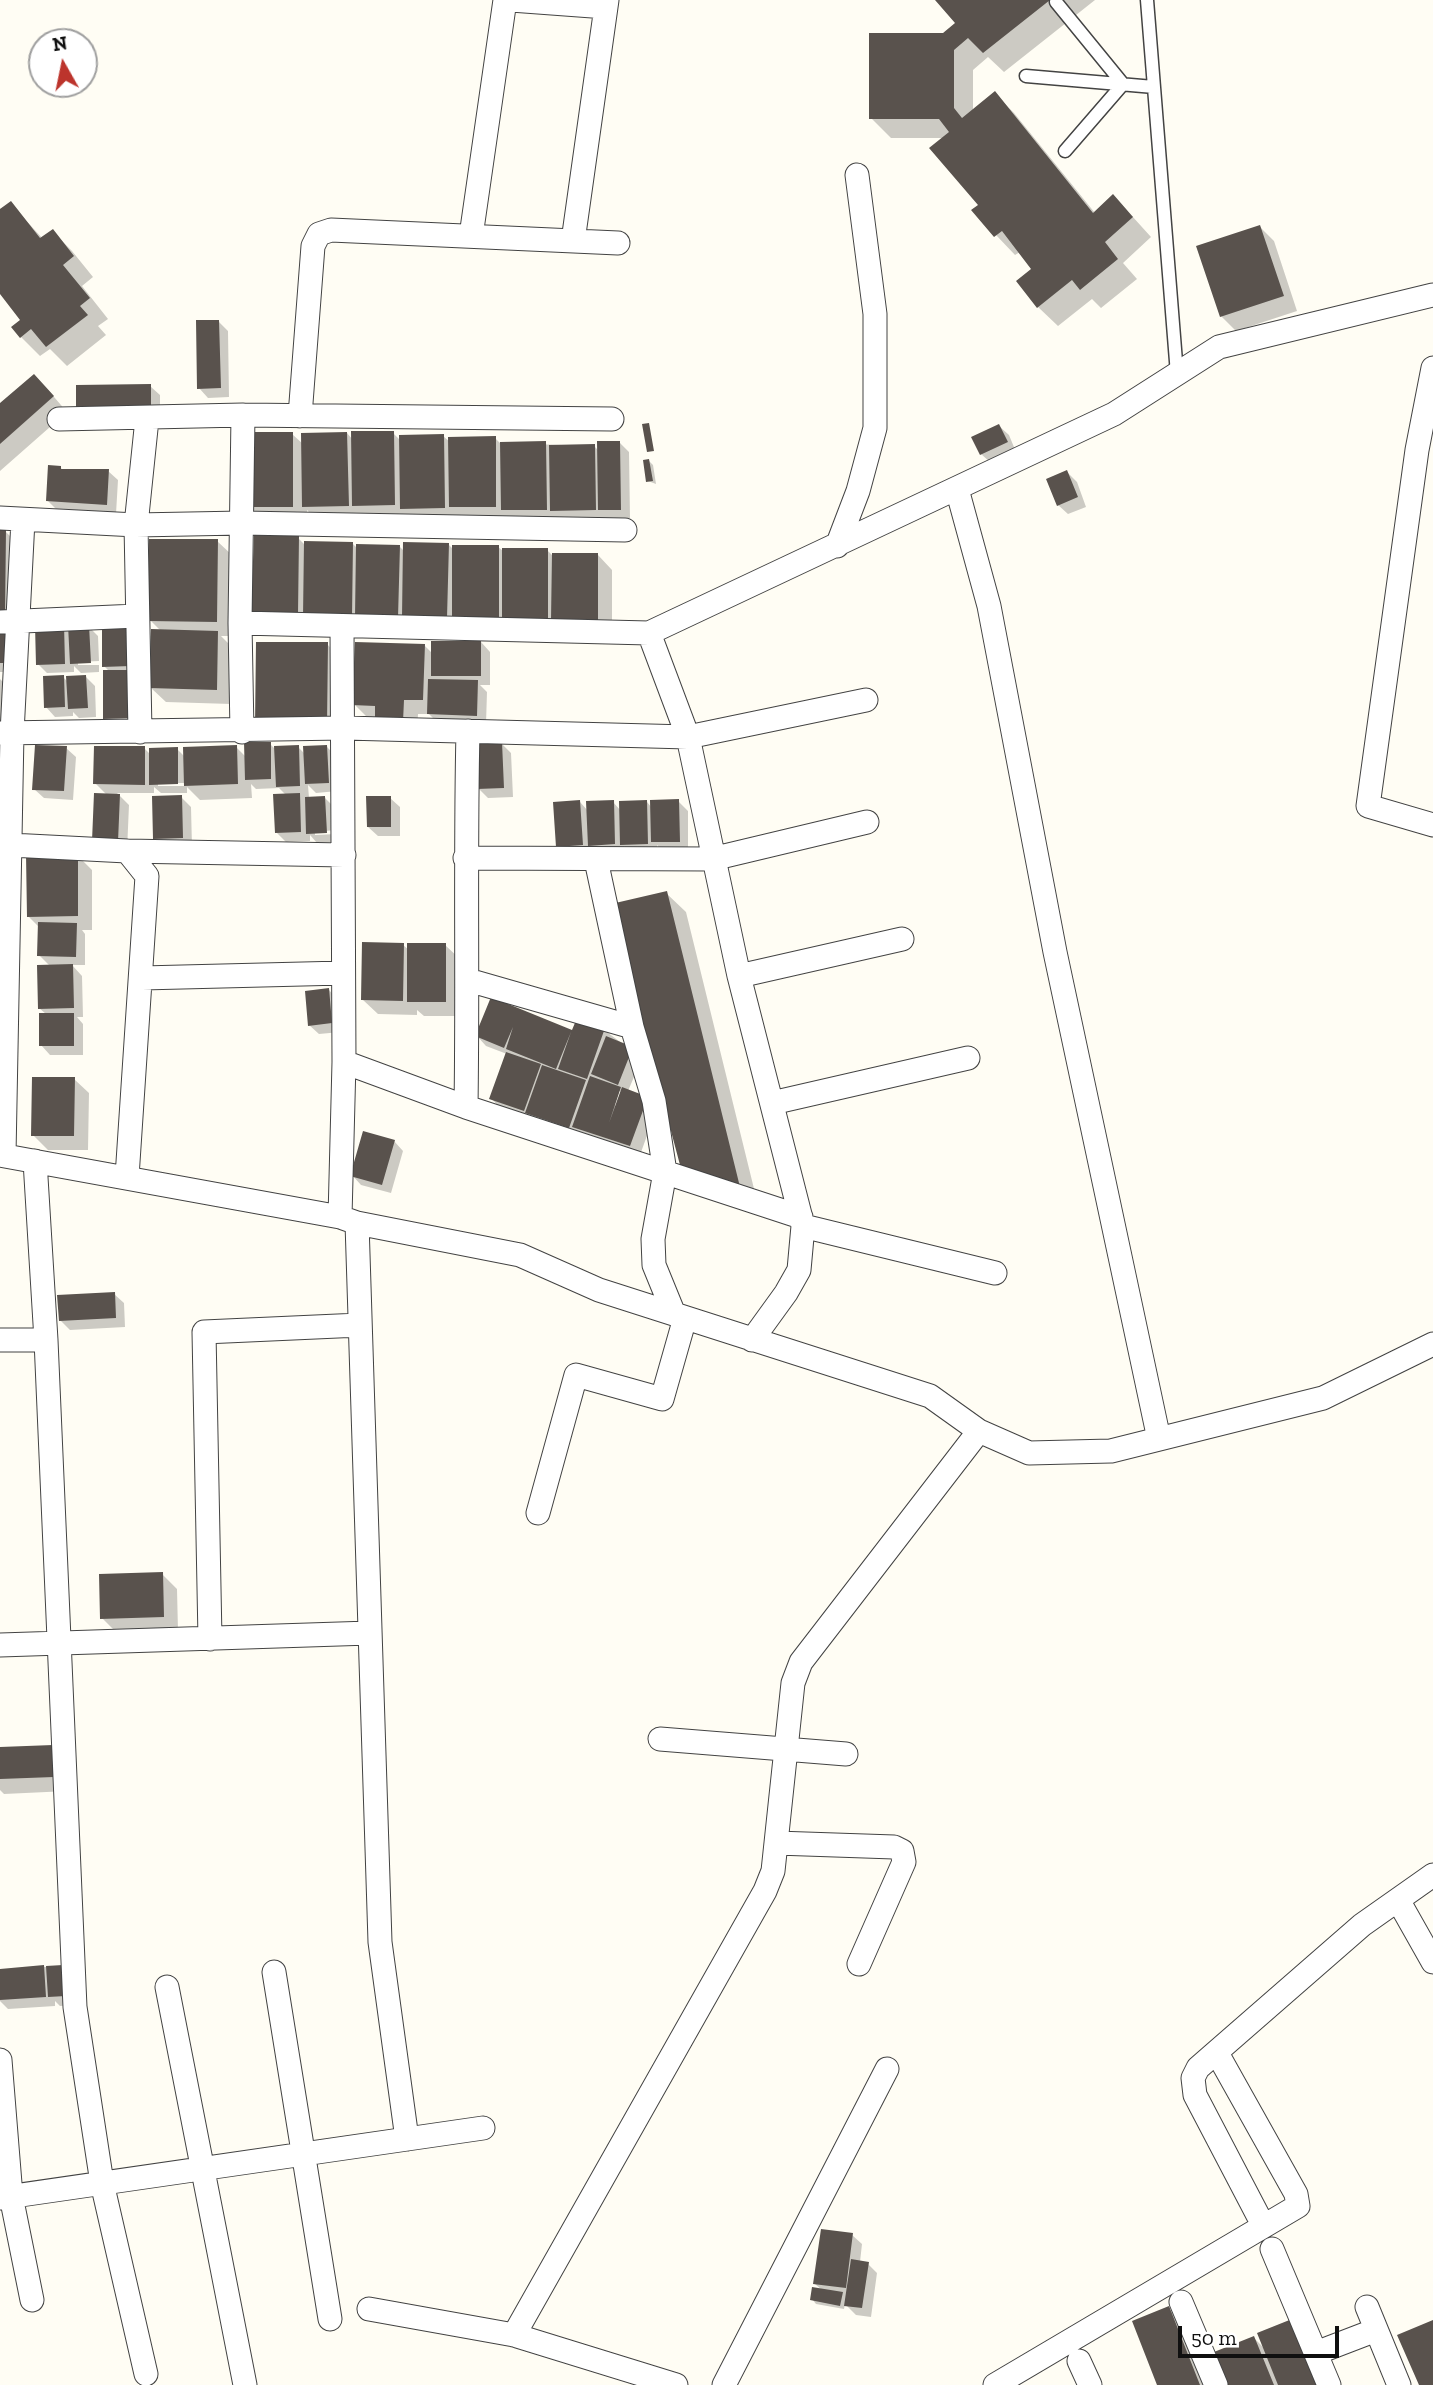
<!DOCTYPE html>
<html>
<head>
<meta charset="utf-8">
<style>
  body { margin:0 }
  #map { position:relative; width:1433px; height:2385px; overflow:hidden; background:#fffdf4; font-family:"Zilla Slab",serif }
  canvas { display:block }
  .north { position:absolute; left:28px; top:28px; width:70px; height:70px; box-sizing:border-box; background:#fff; border:2px solid #9f9f9f; border-radius:50%; rotate:351deg; font-size:19px; font-weight:700; line-height:28px; text-align:center; color:#101010 }
  .north::after { content:''; display:block; margin:auto; width:24px; height:32px; background:#bc342c; clip-path:polygon(50% 0,100% 100%,50% 72%,0 100%) }
  .scale { position:absolute; left:1178px; top:2326px; width:161px; height:32px; box-sizing:border-box; border:4px solid #101010; border-top:0; padding-left:9px; font-size:21px; line-height:24px; white-space:nowrap; color:#101010; -webkit-text-stroke:5px #fff; paint-order:stroke }
</style>
</head>
<body>
<div id="map">
<canvas width="1433" height="2385"></canvas>
<div class="north">N</div>
<div class="scale">50 m</div>
</div>
<script>
const ctx = document.querySelector('canvas').getContext('2d');
ctx.lineJoin = 'round';
function fillPath(path, color) { ctx.fillStyle = color; ctx.fill(path, 'evenodd'); }
function stroke(path, color, width, dash) { ctx.strokeStyle = color; ctx.lineWidth = width; ctx.lineCap = dash ? 'butt' : 'round'; ctx.setLineDash(dash || []); ctx.stroke(path); }
const shadow = new Path2D(`
  M937,0H1095L1004,72L988,57L973,70V111L995,94L1014,113L1095,213L1132,216L1151,237L1123,263L1137,279L1101,308L1092,299L1058,326L1038,307L1034,269L1020,252L1015,255L996,235L945,138H891L871,118L957,23Z
  M10,203L43,239L52,231L72,251L93,277L82,286L108,319L98,326L106,335L67,366L50,349L40,356L21,337L22,320L0,293V209Z
  M1260,227L1274,241L1297,311L1236,331L1221,316Z
  M219,322L228,331L229,397L208,398L199,388Z
  M150,386L160,395V415L87,417Z
  M48,390L67,412L0,471V406Z
  M999,426L1009,435L1016,452L991,463L981,454Z
  M347,433L353,440L393,433L400,440L443,436L450,442L495,438L500,443L594,446L599,451L620,443L629,452L630,518L517,524L510,516V521L369,520L362,513V520L318,521L307,510V521H262L248,506L292,434L303,444Z
  M649,461L653,465L656,484L648,481Z
  M61,468L63,471H108L118,480L116,514L57,510L48,501Z
  M1067,472L1077,482L1086,507L1068,514L1058,505Z
  M0,531H5L20,546L14,672H0Z
  M298,538L306,546L352,543L358,549L399,546L405,552L448,544L454,550L498,547L502,550H547L552,555H598L612,570V635L268,627Z
  M217,541L232,555L231,636H221L232,647L231,704L166,702L151,688L161,631L150,620Z
  M129,621L138,727L115,728L105,718L110,672L104,666Z
  M64,626L70,633L88,626L98,636L99,661L78,662V665H99V672L81,673L74,666V672L47,673L38,664Z
  M481,642L490,652V685H480L487,692L486,724L438,723L429,714H418L417,736L369,719L354,704L424,645L433,654Z
  M257,644H327L341,659V740Z
  M63,677L68,682L86,677L95,686L96,717L79,718L73,712V716L55,717L46,707Z
  M0,679L10,689L0,732Z
  M270,744L274,748L298,747L305,754L327,747L336,756L338,791L316,793L308,785L309,798H325L334,807L335,830L315,832V835L336,834V842L317,843L310,835V841L286,842L276,832L286,795L279,788L256,789L251,784L252,798L200,800L187,787V793H161L154,787V793H117L129,805L127,851L103,850L107,795L95,783L144,748L151,755L177,749L185,757L236,747L246,757ZM158,783H187V786H158Z
  M502,744L511,753L513,797L488,798L478,788Z
  M66,748L76,757L73,800L44,798L34,789Z
  M181,797L191,807L192,847L165,848L155,838Z
  M390,798L400,807V836H378L368,827Z
  M678,801L688,811V851H662L657,845V853L632,854L624,846V853L600,854L591,846L592,854L567,856L558,846L580,802L588,811L613,802L621,811L647,802L652,808Z
  M77,855L92,870V930H82L85,934V965H72L82,976L83,1017H77L83,1024V1055H50L41,1045L46,1014L39,1008L50,966L39,955V927L28,916Z
  M666,893L686,912L758,1205L702,1184L682,1164Z
  M403,945L409,950L445,945L460,959V1016H424L417,1010V1015L378,1014L363,1000Z
  M329,990L338,1000L341,1032L319,1034L309,1025Z
  M492,999L571,1031L604,1030L642,1058L628,1091L657,1108L640,1155L500,1108L491,1098L507,1054L486,1046L477,1036ZM617,1091H621L616,1106L613,1105Z
  M74,1079L89,1093L88,1150H48L33,1135Z
  M394,1141L403,1151L391,1193L361,1185L352,1175Z
  M114,1294L124,1303L125,1327L70,1330L60,1320Z
  M162,1574L177,1589L178,1631L117,1633L102,1618Z
  M52,1746L68,1791L4,1794L0,1790V1749Z
  M44,1967H62L74,2005L60,2006L55,2001V2006L8,2009L0,2001V1970Z
  M852,2235L862,2244L860,2262L868,2264L877,2273L871,2317L856,2315L845,2304L844,2309L816,2304L812,2299L822,2290L815,2284Z
  M1168,2308L1188,2328L1211,2385H1159Z
  M1254,2338L1266,2350L1329,2385H1230Z`);
const building = new Path2D(`
  M935,0H1050L983,53L968,38L954,50V108L962,118L995,91L1093,213L1113,194L1133,217L1105,242L1118,259L1080,290L1072,280L1037,308L1016,281L1031,269L1002,231L994,237L971,210L978,205L929,148L949,132L939,119H869V33H943L955,23Z
  M11,201L40,238L53,229L74,256L63,265L90,298L80,306L88,315L46,347L31,329L20,338L11,327L20,320L0,294V209Z
  M1260,225L1284,296L1220,317L1196,246Z
  M196,320H219L221,388L197,389Z
  M34,374L54,396L0,444V403Z
  M151,384V407L76,408V385Z
  M649,423L654,451L647,452L642,424Z
  M999,424L1008,442L980,455L971,437Z
  M351,431H394L395,505L352,506Z
  M246,432H293V507H246Z
  M347,432L349,506L302,507L301,433Z
  M444,434L445,508L400,509L399,435Z
  M496,436V507H449L448,437Z
  M546,441L547,510H501L500,442Z
  M597,441H620L621,510H598Z
  M595,444L596,510L550,511L549,445Z
  M649,459L653,481L646,482L643,460Z
  M48,465L61,466V469H109L107,505L46,501Z
  M1067,470L1078,497L1057,506L1046,479Z
  M0,529H6L5,619H0Z
  M254,535L299,536L298,614L251,613Z
  M149,539H218L217,622L148,621Z
  M304,541L353,542L352,618L303,617Z
  M403,542L449,543L447,618L402,617Z
  M356,544L400,545L398,618L355,617Z
  M452,545H499V620H452Z
  M502,548H548V619L502,620Z
  M552,553H598V621L551,620Z
  M102,620H130L131,666L102,667Z
  M0,624H5V663H0Z
  M64,624L65,664L36,665L35,625Z
  M68,625H89L91,663L70,664Z
  M151,629L218,631L217,690L149,688Z
  M431,641H481V676H431Z
  M256,642H328L327,726L255,725Z
  M355,642L425,644L423,700H404L403,722H375V706L352,705Z
  M103,670H129V718L103,719Z
  M64,675L65,707L44,708L43,676Z
  M86,675L88,708L68,709L66,676Z
  M428,679L478,680L477,716L427,714Z
  M244,742H271V779L245,780Z
  M502,742L504,788L477,789L475,743Z
  M35,745L67,746L64,791L32,790Z
  M237,745L238,784L184,786L183,747Z
  M299,745L300,786L276,787L274,746Z
  M327,745L329,783L305,784L303,746Z
  M94,746H145V785L93,784Z
  M178,747V784L149,785V748Z
  M94,793L120,794L118,842L92,841Z
  M300,793L301,832L275,833L273,794Z
  M182,795L183,838L153,839L152,796Z
  M325,796L327,833L306,834L305,797Z
  M366,796H391V827H367Z
  M679,799L680,842H651L650,800Z
  M580,800L583,845L556,847L553,802Z
  M614,800L615,844L588,846L586,801Z
  M647,800L648,844L620,845L619,801Z
  M78,853V916L27,917L26,854Z
  M667,891L740,1187L680,1165L611,904Z
  M38,922L77,923L76,957L37,956Z
  M362,942L404,943L403,1001L361,1000Z
  M407,943H446V1002H407Z
  M73,964L74,1008L38,1009L37,965Z
  M329,988L332,1023L308,1026L305,991Z
  M491,997L572,1030L577,1018L605,1028L587,1079L558,1069L571,1032L556,1069L506,1049L513,1027L504,1048L475,1036Z
  M39,1013H74V1046H39Z
  M606,1036L633,1047L618,1085L591,1074Z
  M506,1052L541,1064L524,1111L489,1099Z
  M542,1065L586,1080L569,1128L525,1113Z
  M590,1076L621,1087L609,1123L622,1087L648,1097L630,1146L572,1127Z
  M32,1077H75L74,1136H31Z
  M363,1131L395,1140L382,1185L350,1176Z
  M115,1292L116,1318L59,1321L57,1295Z
  M163,1572L164,1617L100,1619L99,1574Z
  M53,1745L54,1777L0,1779V1747Z
  M44,1965L46,1997L0,2000V1969Z
  M63,1965L66,1996L48,1997L46,1966Z
  M821,2229L853,2233L846,2288L813,2284Z
  M851,2259L869,2262L862,2308L844,2306Z
  M812,2287L843,2292L840,2306L810,2300Z
  M1169,2306L1200,2385H1157L1132,2321Z
  M1292,2319L1319,2385H1278L1257,2333Z
  M1433,2320V2385H1419L1397,2335Z
  M1254,2336L1274,2385H1228L1214,2352Z`);
const service = new Path2D(`
  M1147,0L1177,374
  M1056,2L1123,84L1065,151
  M1026,76L1154,87`);
const minor = new Path2D(`
  M511,0L606,7
  M471,236L505,0
  M573,241L607,0
  M1433,368L1417,450L1368,806L1433,825
  M300,416L313,246L319,234L331,230L618,243
  M59,419L243,415L612,419
  M957,489L989,606L1055,952L1159,1439
  M0,518L136,525L242,523L625,530
  M837,546L858,491L875,428V314L857,175
  M0,622L137,616
  M240,623L649,633L1114,414L1219,347L1433,295
  M649,633L688,737L739,976L803,1226L799,1270L786,1293L752,1340
  M140,732L136,525L147,419
  M242,732L240,623L243,415
  M0,733L345,728L688,737L866,700
  M10,845L127,851L147,876L127,1177
  M127,851L344,855
  M465,858L712,859L867,822
  M596,860L632,1027L654,1101L665,1172L653,1239L654,1265L674,1314
  M739,976L902,939
  M142,978L343,973
  M468,980L632,1027
  M344,1062L466,1107L801,1217
  M772,1103L968,1058
  M466,1107C468,981 465,856 468,731
  M0,1155L340,1217L357,1223L520,1255L599,1290L930,1396L979,1431L1029,1453L1111,1451L1323,1398L1433,1344
  M4,1155L12,733L23,520
  M35,1161L46,1340L75,2007L102,2183L146,2374
  M340,1217L344,1062L342,627
  M357,1223L380,1942L407,2139
  M803,1226L995,1273
  M0,1340H46
  M538,1513L576,1375L662,1399L685,1318
  M210,1639L204,1332L360,1325
  M0,1645L370,1633
  M660,1739L846,1754
  M776,1843L894,1847L902,1851L904,1862L859,1964
  M1398,1900L1433,1962
  M274,1972L330,2319
  M167,1987L245,2385
  M0,2060L11,2196L32,2300
  M0,2198L483,2128
  M1263,2225L1195,2095L1193,2078L1198,2068L1362,1925L1433,1875
  M1272,2249L1329,2385
  M1181,2302L1216,2385
  M1367,2307L1399,2385
  M369,2309L514,2335L676,2385
  M514,2335L765,1891L773,1871L793,1683L801,1662L979,1431
  M1316,2353L1376,2330
  M1079,2361L1090,2385
  M724,2385L887,2069
  M995,2385L1298,2206L1296,2194L1217,2053`);
fillPath(shadow, '#0003');
fillPath(building, '#59524d');
stroke(service, '#434343', 15);
stroke(minor, '#434343', 25);
stroke(service, '#fff', 12);
stroke(minor, '#fff', 23);
</script>
</body>
</html>
